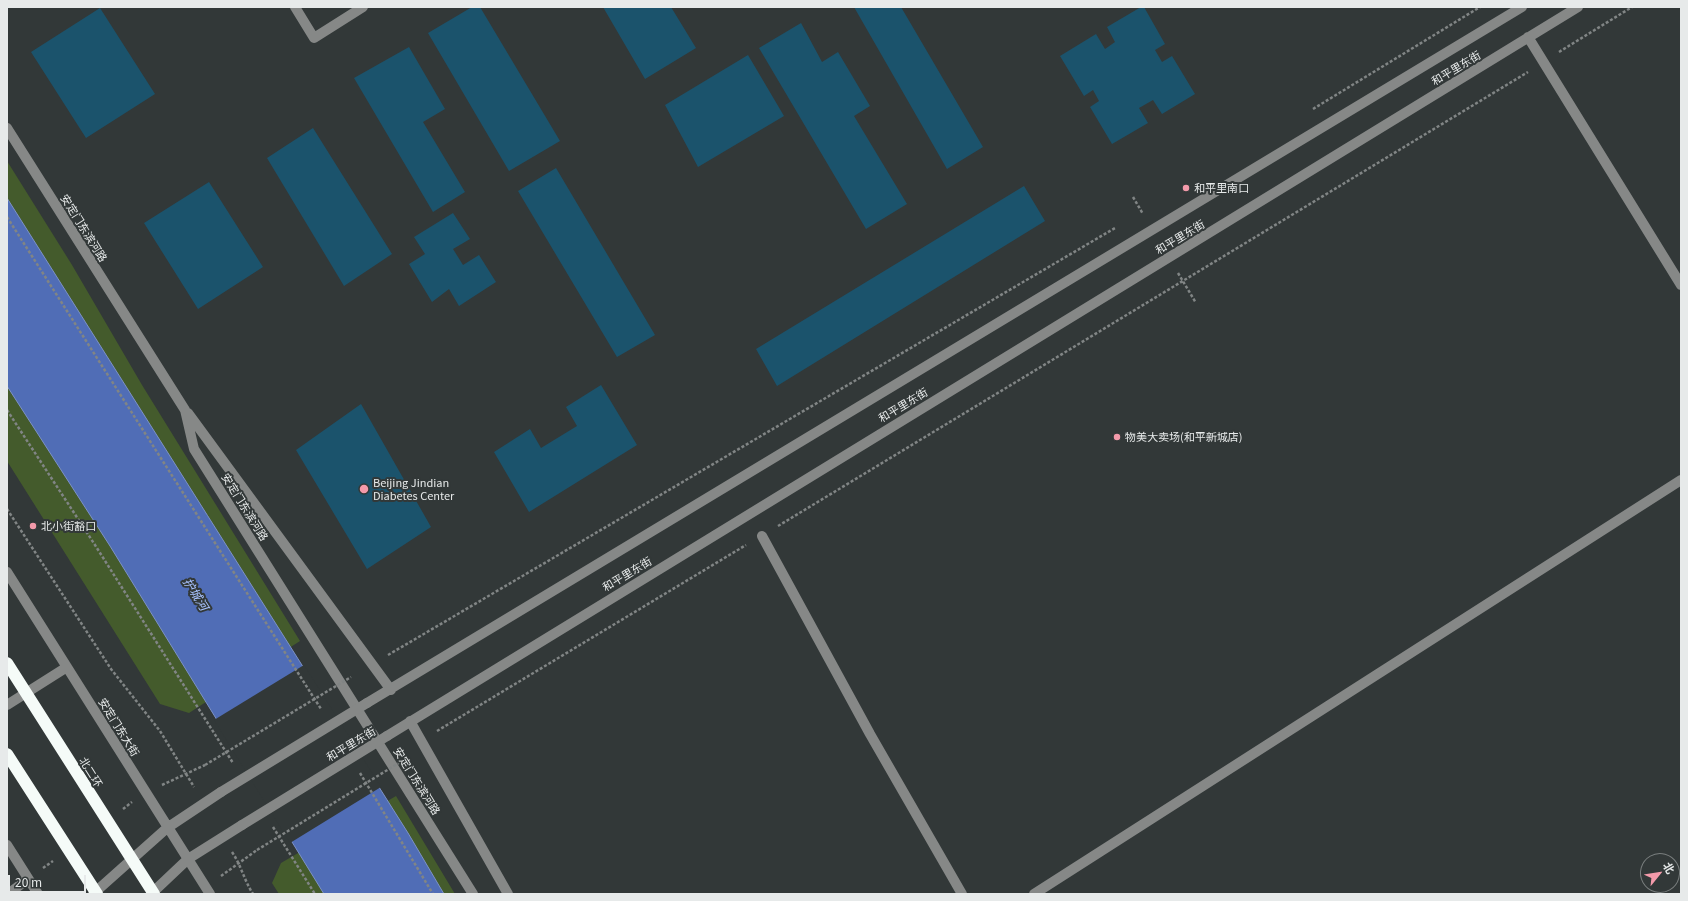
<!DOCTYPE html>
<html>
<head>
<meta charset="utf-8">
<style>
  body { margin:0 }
  #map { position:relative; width:1688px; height:901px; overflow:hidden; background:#323838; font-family:Georgia,"Noto Sans SC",serif }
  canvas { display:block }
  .frame { position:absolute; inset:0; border:8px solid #e7eaea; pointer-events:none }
  .north { position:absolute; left:1640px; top:853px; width:40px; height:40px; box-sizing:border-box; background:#323838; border:1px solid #7a7f7f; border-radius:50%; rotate:60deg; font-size:11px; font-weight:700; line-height:16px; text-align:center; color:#e7eaea }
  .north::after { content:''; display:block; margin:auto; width:14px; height:18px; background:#f39aaa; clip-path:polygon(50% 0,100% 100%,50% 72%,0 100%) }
  .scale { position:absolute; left:8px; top:875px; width:78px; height:18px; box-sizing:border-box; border:2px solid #e7eaea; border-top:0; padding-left:5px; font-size:12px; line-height:14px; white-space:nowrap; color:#e7eaea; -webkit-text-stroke:3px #323838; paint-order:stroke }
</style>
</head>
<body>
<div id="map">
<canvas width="1688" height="901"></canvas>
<div class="frame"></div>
<div class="north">北</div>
<div class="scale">20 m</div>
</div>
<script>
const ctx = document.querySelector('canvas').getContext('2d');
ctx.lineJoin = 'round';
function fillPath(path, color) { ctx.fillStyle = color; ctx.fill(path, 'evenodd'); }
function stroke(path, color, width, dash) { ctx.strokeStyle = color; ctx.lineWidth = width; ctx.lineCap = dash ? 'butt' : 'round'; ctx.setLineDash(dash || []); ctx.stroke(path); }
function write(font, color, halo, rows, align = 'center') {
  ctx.font = font + ' Georgia,"Noto Sans SC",serif'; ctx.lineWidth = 4; ctx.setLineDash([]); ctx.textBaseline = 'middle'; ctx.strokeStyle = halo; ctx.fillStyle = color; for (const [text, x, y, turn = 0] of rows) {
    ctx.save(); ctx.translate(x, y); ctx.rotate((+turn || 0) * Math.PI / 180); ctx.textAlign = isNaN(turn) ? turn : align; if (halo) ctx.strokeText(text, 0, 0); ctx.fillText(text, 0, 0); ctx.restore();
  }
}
const green = new Path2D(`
  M7,161L72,265L142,385L300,641L189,713L160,704L7,461Z
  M396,796L455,894H279L272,883L281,863Z`);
const water = new Path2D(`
  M7,198L408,833L444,894H324L110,546L7,386Z`);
const pier = new Path2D(`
  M304,665L381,787L290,843L214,720Z`);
const building = new Path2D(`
  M472,7H480L560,141L509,171L428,33Z
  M603,7H671L696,48L645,79Z
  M854,7H901L983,147L947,169Z
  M1141,7H1144L1165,44L1155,50L1162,62L1172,56L1195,94L1162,114L1153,100L1139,108L1148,123L1112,144L1090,107L1099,101L1093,90L1084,96L1060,56L1096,34L1105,49L1115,42L1107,27Z
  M100,8L155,94L86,138L31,52Z
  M801,23L822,62L838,52L870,106L854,116L907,204L866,229L759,48Z
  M409,47L445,109L423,122L465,192L433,212L354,78Z
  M748,55L784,116L698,167L665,105Z
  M313,128L392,254L344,286L267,158Z
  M556,168L655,335L617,357L518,191Z
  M209,182L263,267L198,309L144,223Z
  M1024,186L1045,221L777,386L756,349Z
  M453,213L470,239L453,249L463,265L479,255L496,282L459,306L449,289L432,302L409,264L425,254L414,237Z
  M601,385L637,445L529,512L494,452L530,429L541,448L577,426L566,407Z
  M361,404L431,527L367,569L296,450Z`);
const path = new Path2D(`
  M1559,52L1632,7
  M1313,109L1480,7
  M1133,197L1143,214
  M7,217L321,709
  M1178,273L1196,303
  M7,410L95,545L233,763
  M7,509L111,669L160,731L194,787
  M778,526L1528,72
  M388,655L1115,228
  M437,731L746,545
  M360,773L433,894
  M162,785L205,765
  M123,809L132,802
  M273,827L315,894
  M232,852C241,865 244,880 253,894
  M43,868L53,861
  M221,876L257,850`);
const minor = new Path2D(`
  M295,7L314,38L363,7
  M1528,37L1681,285
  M7,128L185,410L194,449L473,894
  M188,413L391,690
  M762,536L870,734L962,894
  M7,572L210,894
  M367,703L1522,7
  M7,705L67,667
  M410,721L508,894
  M387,736L1578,7
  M7,845L38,894
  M8,894L28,879
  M93,894L167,828L221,792
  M151,894L188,859L242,825
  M1034,894L1681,480`);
const pathBridge = new Path2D(`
  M205,765L351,677
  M257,850L402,761`);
const minorBridge = new Path2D(`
  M221,792L367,703
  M242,825L387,736`);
const highwayBridge = new Path2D(`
  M7,663L154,894
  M7,754L97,894`);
const markers = [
  [1186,188,4,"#f39aaa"],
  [1117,437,4,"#f39aaa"],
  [364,489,5,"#f39aaa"],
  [33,526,4,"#f39aaa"]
];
const streetNames = [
  ["和平里东街",1456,68,-31],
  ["安定门东滨河路",84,228,58],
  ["和平里东街",1180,237,-31],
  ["和平里东街",903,405,-31],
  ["安定门东滨河路",245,507,58],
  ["和平里东街",627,574,-31],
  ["安定门东大街",119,727,58],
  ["和平里东街",351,744,-31],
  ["北二环",91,772,58],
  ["安定门东滨河路",417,781,58]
];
const poiNames = [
  ["和平里南口",1194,188],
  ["物美大卖场(和平新城店)",1125,437],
  ["Beijing Jindian",373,483],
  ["Diabetes Center",373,496],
  ["北小街豁口",41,526]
];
const waterNames = [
  ["护城河",196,594,58]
];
fillPath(green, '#445b2c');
fillPath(water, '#506db6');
stroke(water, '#7d92c6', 1);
fillPath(pier, '#323838');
fillPath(building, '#1b536c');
stroke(path, '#818585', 2.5, [3, 2]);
stroke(minor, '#868887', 10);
stroke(pathBridge, '#818585', 2.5, [3, 2]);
stroke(minorBridge, '#868887', 10);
stroke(highwayBridge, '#f5fbf8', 12);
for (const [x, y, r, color] of markers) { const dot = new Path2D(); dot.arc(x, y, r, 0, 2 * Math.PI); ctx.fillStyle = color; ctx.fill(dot); stroke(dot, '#323838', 1.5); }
write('11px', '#e7eaea', '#323838', streetNames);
write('11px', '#e7eaea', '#323838', poiNames, 'left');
write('italic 12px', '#a7c1fd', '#323838', waterNames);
</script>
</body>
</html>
